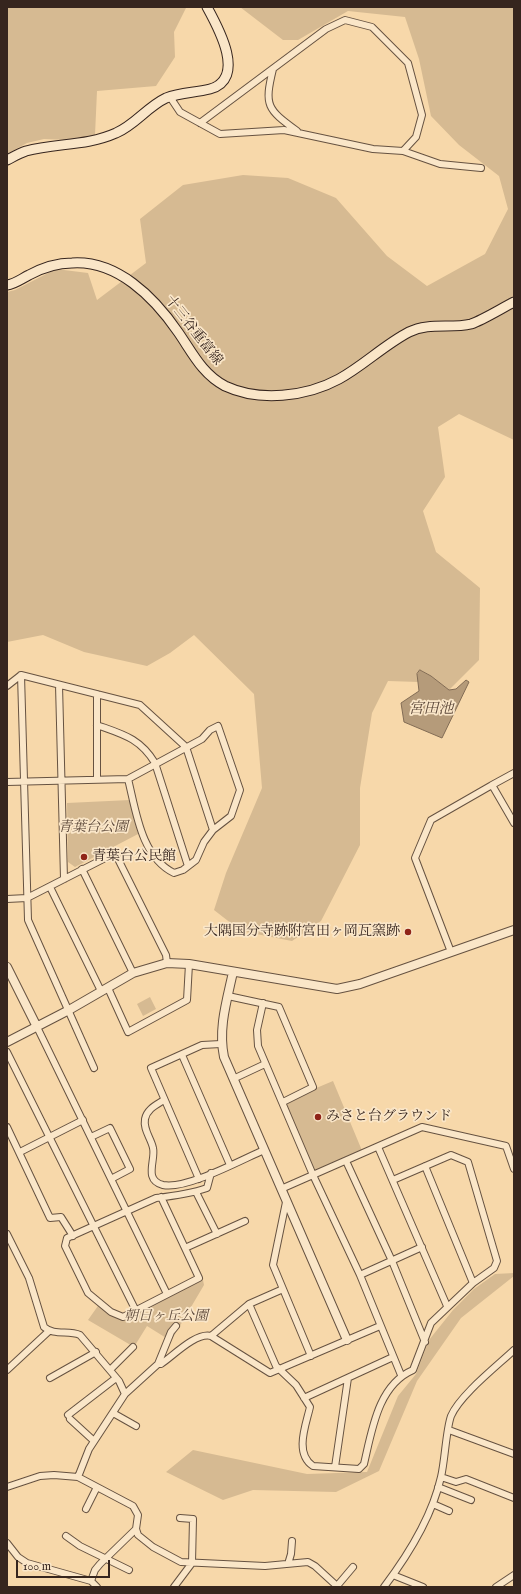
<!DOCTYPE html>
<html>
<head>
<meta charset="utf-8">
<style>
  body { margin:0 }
  #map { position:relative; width:521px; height:1594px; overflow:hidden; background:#f7d8aa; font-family:"IM FELL English",serif }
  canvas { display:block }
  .frame { position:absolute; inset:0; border:8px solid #36251e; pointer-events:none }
  .scale { position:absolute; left:16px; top:1560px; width:94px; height:18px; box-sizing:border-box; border:2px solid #36251e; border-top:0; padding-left:5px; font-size:12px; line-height:14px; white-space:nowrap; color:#36251e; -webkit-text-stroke:3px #fae6c8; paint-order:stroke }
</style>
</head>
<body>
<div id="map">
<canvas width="521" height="1594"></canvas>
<div class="frame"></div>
<div class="scale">100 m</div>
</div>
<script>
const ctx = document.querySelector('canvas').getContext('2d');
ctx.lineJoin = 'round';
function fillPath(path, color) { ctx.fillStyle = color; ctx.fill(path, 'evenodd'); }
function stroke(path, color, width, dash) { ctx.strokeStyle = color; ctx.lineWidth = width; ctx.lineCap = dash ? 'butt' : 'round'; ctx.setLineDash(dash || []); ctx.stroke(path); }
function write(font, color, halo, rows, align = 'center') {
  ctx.font = font + ' "IM FELL English","Noto Serif JP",serif'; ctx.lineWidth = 3.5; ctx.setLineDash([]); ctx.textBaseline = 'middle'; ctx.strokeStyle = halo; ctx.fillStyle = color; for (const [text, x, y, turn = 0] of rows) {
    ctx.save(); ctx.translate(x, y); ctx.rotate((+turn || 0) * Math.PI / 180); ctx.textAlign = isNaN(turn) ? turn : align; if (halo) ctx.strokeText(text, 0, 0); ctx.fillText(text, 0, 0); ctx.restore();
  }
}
const green = new Path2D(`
  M7,7H185L186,8L174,32L175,57L156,86L97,91L95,135L68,140L44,139L27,143L7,154Z
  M240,7H514V440L459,414L438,427L445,477L423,511L436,552L480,588L479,660L449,690L431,676L421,670L417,674L419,682L388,681L372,713L360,788V845L321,921L292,941L241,931L214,910L226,873L262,788L254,694L194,635L170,653L147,666L84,652L43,635L7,642V292L15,290L56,269L88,273L97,300L146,263L140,219L183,185L243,175L288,178L336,198L387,256L427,286L485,254L508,209L499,176L459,145L431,116L419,59L405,17L348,11L298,40H283Z
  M130,800L140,833L75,867L68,862L67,803Z
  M150,997L156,1009L143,1016L137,1004Z
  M333,1081L363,1153L313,1175L283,1102Z
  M514,1273V1276L461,1318L417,1381L379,1471L336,1492L253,1490L223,1500L166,1472L193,1450L307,1474L367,1472L398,1396L416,1374L429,1340L453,1310L474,1289L495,1274Z
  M203,1280L204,1285L171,1341L147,1326L134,1347L88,1320L100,1303L124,1317Z`);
const water = new Path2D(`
  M420,670L431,676L449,690L456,689L466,680L469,682L442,738L404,722L401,703L419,691L417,674Z`);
const minor = new Path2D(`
  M273,69C264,106 267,109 297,131
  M170,97L180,112L220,134L284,130L373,149L403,151L416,137L422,115L408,63L372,27L345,20L326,29L200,123
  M403,151L440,164L481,168
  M21,675L28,920L94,1068
  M59,685L64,879
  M7,686L21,675L140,705L186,747L213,830
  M97,694V779
  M97,725C122,734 140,738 155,763L188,866
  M514,773L492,785L514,823
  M7,782L128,779L202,739L210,730L218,726L240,790L231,816L213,830L204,842L196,860L183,870L174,873C141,857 136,811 128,779
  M82,869L133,973
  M50,887L101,991
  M7,899L27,898L115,853L166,955L167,963
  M451,952L415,858L431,820L492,785
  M108,988L128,1032L187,1000L189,964
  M228,996L279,1007L313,1087L283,1102
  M263,1003L257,1030L258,1046L313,1175L360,1275L401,1375
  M37,1027L167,1294
  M7,1052L136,1311
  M182,1055L230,1165
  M233,1079L265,1064
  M164,1100C156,1105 147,1109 145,1119C143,1130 151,1138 153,1148C156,1160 143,1180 163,1185C186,1190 241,1160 264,1150
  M7,1127L50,1218L61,1217L73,1236
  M91,1137L110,1128L130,1169L111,1179
  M378,1147L447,1306
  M20,1152L83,1120
  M346,1161L392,1261L425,1342
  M425,1166L473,1283
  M199,1179L151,1068L202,1045L221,1044
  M281,1189L422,1127L506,1146L514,1169
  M196,1192L217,1234
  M161,1197L199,1278L123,1317L111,1312L88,1293L65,1246L67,1238L156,1198C174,1196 190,1194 207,1188L211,1173
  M286,1202L273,1265L311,1356
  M7,1234L29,1278L44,1327C54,1336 68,1330 80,1335L119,1381L125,1394L89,1449L78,1477
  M185,1248L245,1221
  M360,1275L422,1247
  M283,1289L249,1304L211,1336L270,1373L380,1326
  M249,1304L276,1366L296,1385L310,1407C306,1425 294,1453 313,1466L359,1469L364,1464C372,1430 378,1385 413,1370L431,1323L473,1283L494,1268L497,1261L468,1162L451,1155L393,1180
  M158,1364L171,1332L176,1326
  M7,1370L49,1331
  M110,1370L133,1347
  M50,1378L96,1352
  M125,1394L158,1364H161C173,1356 196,1332 211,1336
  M304,1398L393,1357
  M113,1413L136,1426
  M68,1415L116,1378
  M70,1419L94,1441
  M449,1430L514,1454
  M335,1467L348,1378
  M441,1477L456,1482L466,1479L514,1498
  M7,1487L40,1476L54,1475L78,1477L133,1506L138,1515L136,1529L138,1535L153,1547L181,1562L265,1566L308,1562L315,1566L338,1587
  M438,1487L471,1500
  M433,1504L449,1511
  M86,1509L97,1487
  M66,1536L80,1546L129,1570
  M7,1543L18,1557L27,1563L91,1581L97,1587
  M288,1564L291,1554L292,1541
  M393,1575L423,1587
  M91,1581L95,1570L100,1564L136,1529
  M337,1586L353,1567
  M174,1587L192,1563L193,1519L180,1518
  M384,1587C409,1554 432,1517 441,1477C445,1460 446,1430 451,1416C460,1395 497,1366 514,1350
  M496,1587L514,1575`);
const tertiary = new Path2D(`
  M7,967L37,1027
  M233,972C227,1000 218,1028 224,1057L347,1340
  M7,1042L69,1010L133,973L167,963L189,964L337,989L360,984L514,930`);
const secondary = new Path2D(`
  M7,160C13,157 20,153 26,151C56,143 87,146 116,133C135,125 147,107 166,98C181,92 195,93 210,89C247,79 218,27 207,7
  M7,285C15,284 21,279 29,275C42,268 57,263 72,263C117,260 154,297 178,332C192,352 202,374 225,386C259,402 306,397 339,379C363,366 384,345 409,332C429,322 451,329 471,324C483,320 502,308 514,302`);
const markers = [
  [84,857,4,"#8f2418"],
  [408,932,4,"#8f2418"],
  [318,1117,4,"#8f2418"]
];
const streetNames = [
  ["十三谷重富線",193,331,52]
];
const parkNames = [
  ["青葉台公園",93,828],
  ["朝日ヶ丘公園",166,1317]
];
const poiNames = [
  ["青葉台公民館",92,857],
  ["大隅国分寺跡附宮田ヶ岡瓦窯跡",400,932,"right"],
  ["みさと台グラウンド",326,1117]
];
const waterNames = [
  ["宮田池",431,710]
];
fillPath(green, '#d6ba92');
fillPath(water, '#b59b7a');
stroke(water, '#826c55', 1);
stroke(minor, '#665241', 8);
stroke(tertiary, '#665241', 10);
stroke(secondary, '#36251e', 11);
stroke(minor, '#fae6c8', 6);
stroke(tertiary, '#fae6c8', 8);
stroke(secondary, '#fae6c8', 9);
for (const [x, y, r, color] of markers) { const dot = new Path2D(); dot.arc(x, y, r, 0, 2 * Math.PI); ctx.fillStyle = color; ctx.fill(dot); stroke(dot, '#fae6c8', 1.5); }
write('14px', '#36251e', '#fae6c8', streetNames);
write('italic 14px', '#5e4a3b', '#fae6c8', parkNames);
write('14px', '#36251e', '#fae6c8', poiNames, 'left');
write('italic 15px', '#5c483a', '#fae6c8', waterNames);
</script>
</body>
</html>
